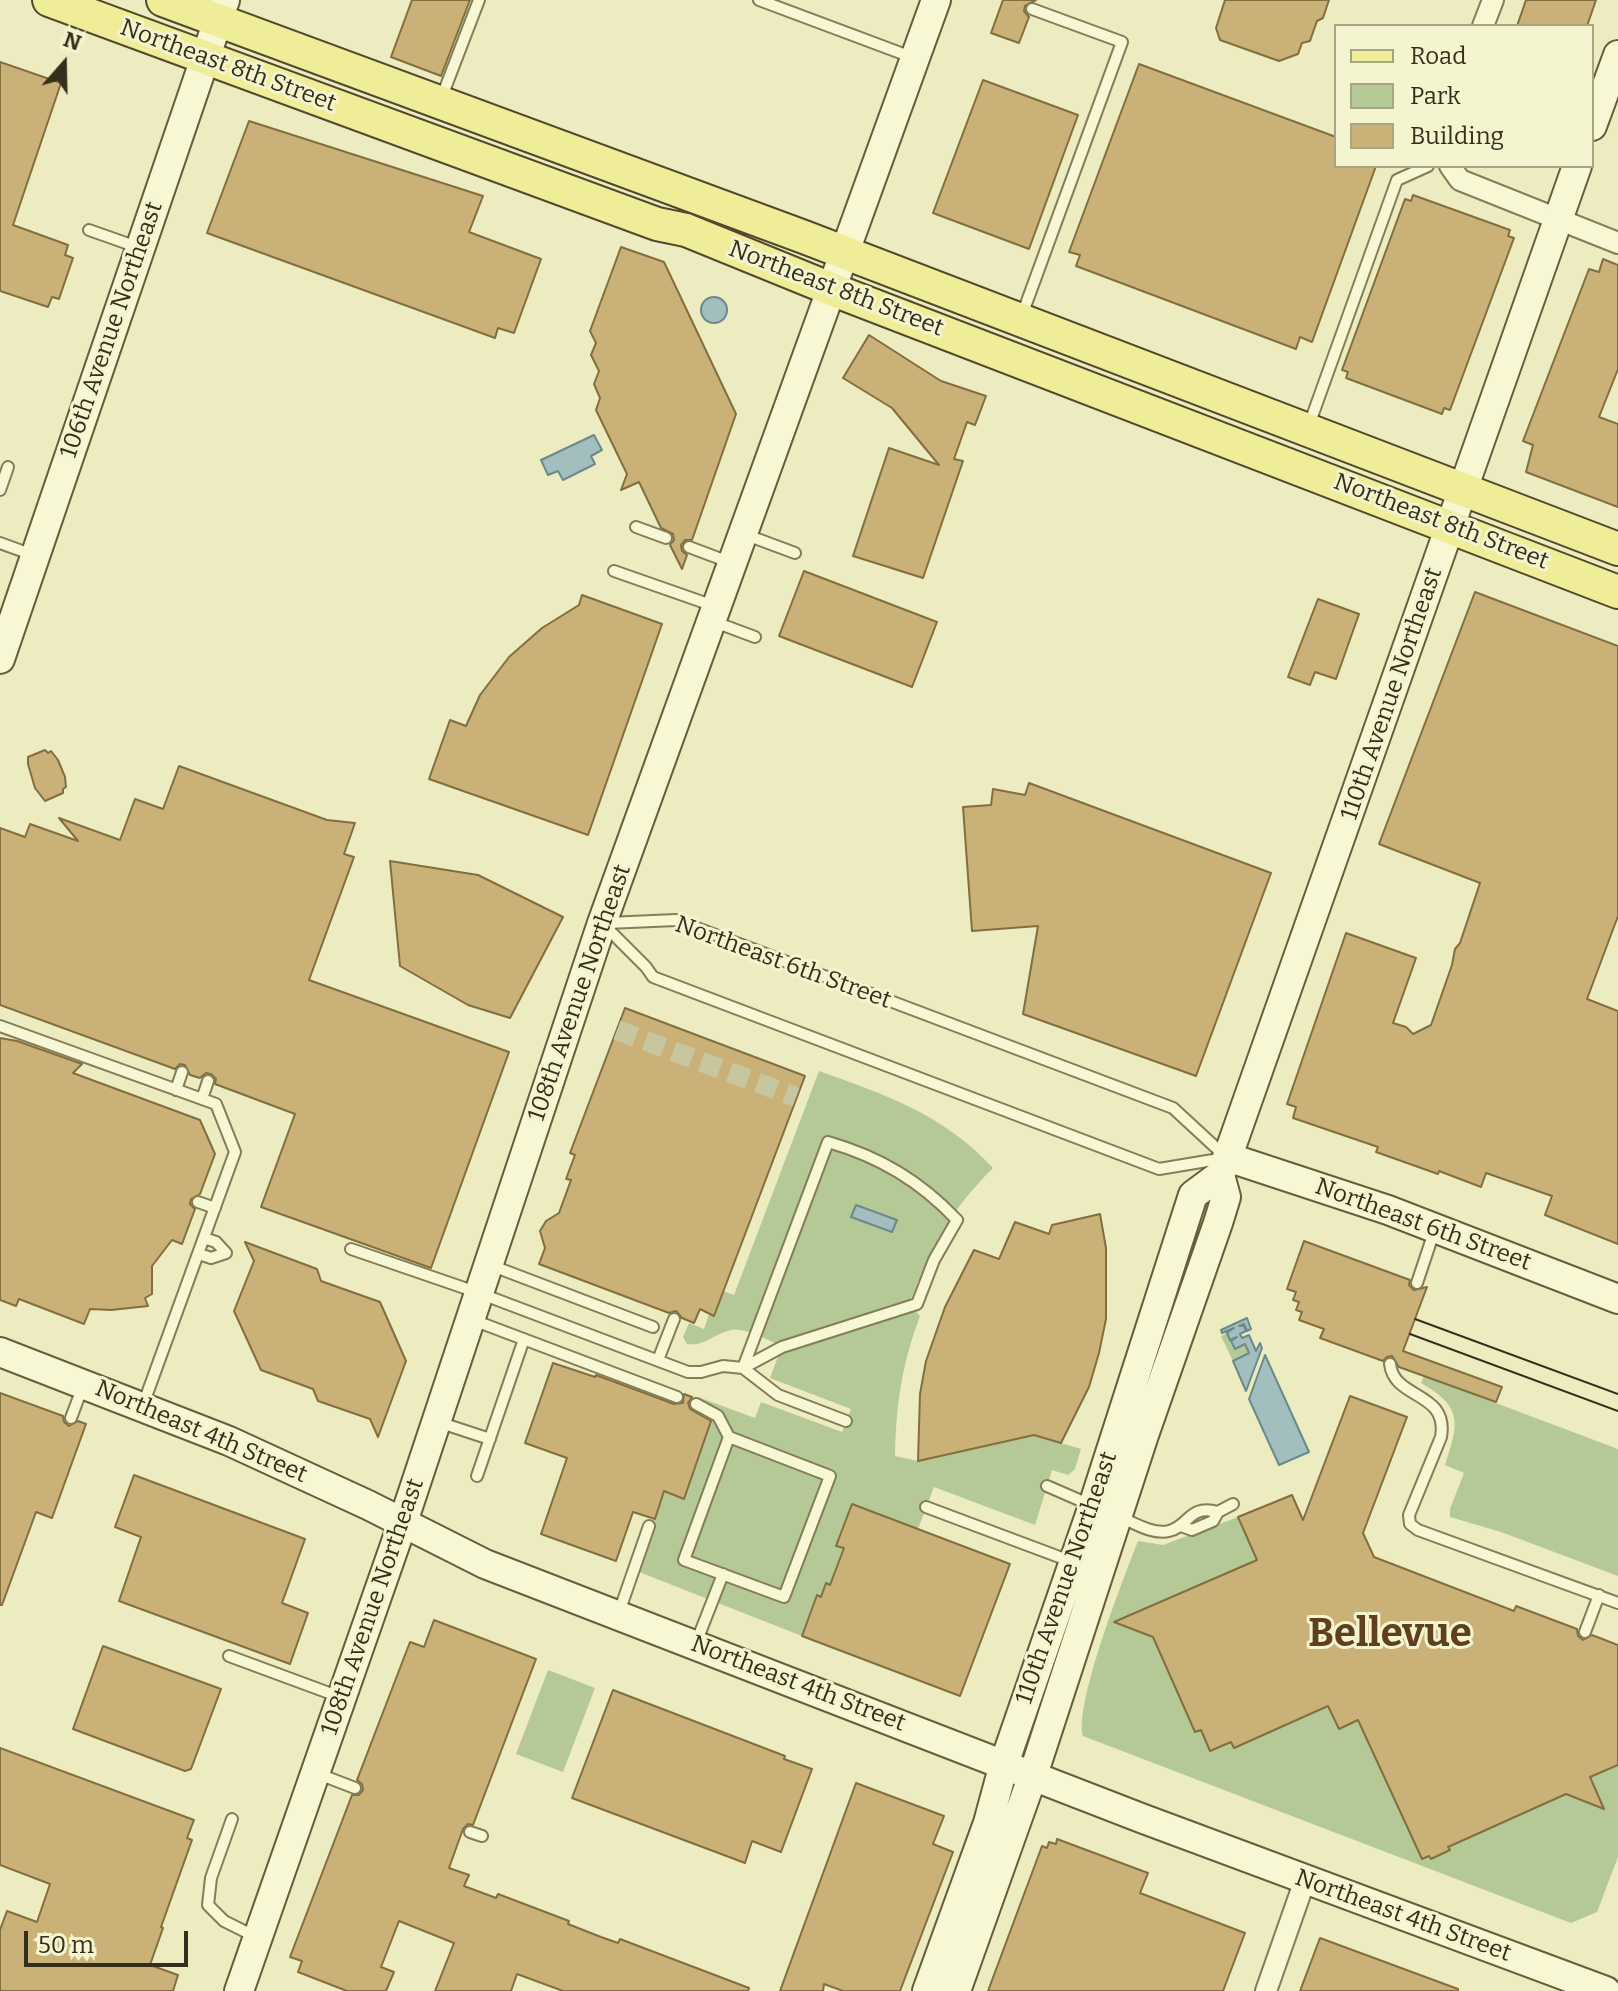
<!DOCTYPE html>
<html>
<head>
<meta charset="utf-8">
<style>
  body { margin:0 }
  #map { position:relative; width:1618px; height:1991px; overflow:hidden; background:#ececc0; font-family:Bitter,serif }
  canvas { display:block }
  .legend { position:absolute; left:1334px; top:24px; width:260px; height:144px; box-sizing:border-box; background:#f4f4cf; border:2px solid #a7a588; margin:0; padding:10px 14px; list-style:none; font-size:24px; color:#342f1d }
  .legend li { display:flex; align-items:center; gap:16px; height:40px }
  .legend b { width:40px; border:2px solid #a7a588 }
  .north { position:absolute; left:24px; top:24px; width:80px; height:80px; -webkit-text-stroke:6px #f4f4cf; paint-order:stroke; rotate:20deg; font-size:22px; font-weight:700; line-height:32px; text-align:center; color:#342f1d }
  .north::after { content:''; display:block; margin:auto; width:28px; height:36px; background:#342f1d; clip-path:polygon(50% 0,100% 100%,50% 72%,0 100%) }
  .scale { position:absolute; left:24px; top:1931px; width:164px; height:36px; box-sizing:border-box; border:4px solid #342f1d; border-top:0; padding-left:10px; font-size:24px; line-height:28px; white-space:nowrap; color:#342f1d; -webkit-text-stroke:6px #f4f4cf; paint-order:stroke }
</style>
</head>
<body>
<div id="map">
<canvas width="1618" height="1991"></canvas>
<ul class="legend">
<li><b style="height:10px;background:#efed98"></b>Road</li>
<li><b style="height:22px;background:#b4c995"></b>Park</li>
<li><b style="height:22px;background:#c9b177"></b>Building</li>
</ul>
<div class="north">N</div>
<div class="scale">50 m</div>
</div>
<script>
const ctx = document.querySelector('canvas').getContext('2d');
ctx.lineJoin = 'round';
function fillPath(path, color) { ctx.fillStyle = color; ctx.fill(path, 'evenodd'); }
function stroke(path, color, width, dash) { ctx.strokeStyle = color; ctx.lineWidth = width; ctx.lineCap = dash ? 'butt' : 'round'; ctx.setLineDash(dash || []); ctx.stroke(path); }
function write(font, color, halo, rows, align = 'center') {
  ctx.font = font + ' Bitter,serif'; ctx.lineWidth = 6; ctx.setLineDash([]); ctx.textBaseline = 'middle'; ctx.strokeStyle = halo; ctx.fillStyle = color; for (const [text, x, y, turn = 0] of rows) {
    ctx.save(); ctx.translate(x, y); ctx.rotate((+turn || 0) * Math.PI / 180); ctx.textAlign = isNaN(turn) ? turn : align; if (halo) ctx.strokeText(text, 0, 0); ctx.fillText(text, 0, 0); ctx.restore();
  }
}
const green = new Path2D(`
  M819,1071C886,1095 943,1114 993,1168C948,1213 932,1246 909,1304L920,1316C902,1364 896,1404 895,1456L918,1461L1034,1435L1081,1449L1075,1469L1068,1475L1052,1470L1035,1525L934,1487L918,1529L852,1504L836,1545L843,1548L830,1585L826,1584L821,1597L816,1596L802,1636L634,1570L664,1491L684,1498L712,1418L693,1411L698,1397L755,1418L761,1402L842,1432L851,1409L770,1378L782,1346C768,1341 746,1327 731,1330C715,1333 704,1347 687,1344L683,1337L689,1323L704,1329L709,1314L713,1315L723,1291L734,1295Z
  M1227,1333L1235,1349L1246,1344L1250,1353L1233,1361L1221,1336Z
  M1424,1376L1618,1449V1576L1501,1532L1450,1517V1509L1464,1473L1445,1465C1459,1423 1463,1407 1421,1383Z
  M1238,1517L1245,1533L1267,1555L1178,1595L1153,1637L1195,1731L1201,1730L1210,1751L1231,1742L1234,1747L1328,1706L1339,1729L1354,1722L1351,1715L1355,1714L1431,1859L1449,1850L1448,1847L1566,1794L1603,1808L1590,1777L1618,1765V1857L1597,1912L1571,1923L1083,1736C1074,1704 1124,1577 1138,1541L1163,1545Z
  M548,1670L595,1688L563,1772L516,1754Z`);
const water = new Path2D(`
  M701 310a13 13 0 1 1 26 0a13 13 0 1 1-26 0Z
  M594,435L602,450L591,456L595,464L563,480L558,471L548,475L541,460Z
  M856,1205L897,1220L892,1232L851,1217Z
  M1247,1318L1251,1329L1247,1331L1244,1324L1239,1326H1244L1246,1331L1240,1334L1242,1338L1249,1335L1256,1351L1260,1343L1262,1348L1246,1391L1233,1361L1249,1353L1245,1344L1235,1349L1231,1341L1237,1337L1230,1340L1227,1333L1234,1328L1222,1333L1221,1330Z
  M1265,1355L1309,1452L1279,1465L1249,1399Z`);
const building = new Path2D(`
  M412,0H470L441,76L391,57Z
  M1003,0H1036L1025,6L1024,11L1029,17L1019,43L991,33Z
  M1225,0H1329L1323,18L1317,21L1310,41L1302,43L1298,54L1279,61L1220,40L1216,28Z
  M1526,0H1596L1587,26H1517Z
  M0,62L61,83L13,225L68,245L65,255L73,258L59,299L52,297L48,307L0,291Z
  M1139,64L1336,137V166H1376L1312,342L1300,337L1296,349L1076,266L1080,255L1069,252Z
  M983,80L1078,115L1029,249L933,213Z
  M249,121L483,196L469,232L541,259L514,333L498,328L495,338L207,233Z
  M1413,195L1510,230L1508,236L1514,238L1450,410L1444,408L1442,414L1346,378L1348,372L1342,370L1405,199L1411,201Z
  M621,247L664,262L736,414L692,540H685L681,545L682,551L687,555L682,569L670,545L674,540L673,534L661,528L639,482L621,490L627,474L596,410L600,398L594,384L599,371L591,355L596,343L590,331Z
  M1603,259L1618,265V369L1599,417L1618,424V507L1526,472L1533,445L1523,441L1589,269L1599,272Z
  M869,335L941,381L986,396L975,425L967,422L954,459L963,461L923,578L853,556L889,448L939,465L892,408L843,378Z
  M804,571L937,622L912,687L779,636Z
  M1475,592L1618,646V916L1587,999L1618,1011V1244L1545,1215L1552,1196L1486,1173L1481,1187L1439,1171L1438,1174L1376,1152L1378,1147L1293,1118L1296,1107L1287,1104L1346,933L1416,958L1393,1023L1406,1027L1413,1034L1431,1025L1452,965L1455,949L1460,943L1480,883L1379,844Z
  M582,595L662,624L588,835L429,779L450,720L466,726L480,695L509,657L542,628L579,605Z
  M1318,599L1359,614L1336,679L1315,672L1310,685L1288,677Z
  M45,750L48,753L51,751L58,760L65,777L66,787L63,789V793L45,801L35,788L28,764V757Z
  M179,766L327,820L355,823L344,854L354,857L309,980L509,1052L431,1268L261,1207L295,1114L215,1084L216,1079L211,1074L206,1073L200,1078L190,1075L185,1065L180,1064L175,1069L0,1005V828L25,837L30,824L78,841L59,818L120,840L135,799L163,809Z
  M1029,783L1271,873L1196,1076L1023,1014L1038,926L972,931L963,807L991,805L993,789L1025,795Z
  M390,861L478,875L563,917L510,1018L468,1005L400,966Z
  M625,1008L805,1076L714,1316L700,1309L694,1323L682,1318L676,1311L669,1313L539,1264L545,1248L540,1231L546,1221L559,1213L571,1180L566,1179L575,1155L570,1153Z
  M0,1038L17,1041L82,1064L73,1073L200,1120L215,1154L200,1194L191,1199L190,1204L195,1209L182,1244L172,1240L152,1266V1294L145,1298L148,1306L111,1310L90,1309L84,1324L19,1299L16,1306L0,1300Z
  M1100,1214L1106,1248V1319L1099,1353L1089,1387L1061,1443L1034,1435L918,1461L920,1394L926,1361L945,1307L974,1250L999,1259L1015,1222L1049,1234L1052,1225Z
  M1304,1241L1410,1280L1409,1285L1414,1290L1427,1287L1403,1351L1502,1387L1496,1402L1399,1367L1392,1356L1387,1357L1383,1361L1320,1338L1324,1329L1299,1320L1302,1312L1296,1310L1299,1302L1293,1300L1296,1292L1287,1289Z
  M245,1242L317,1269L321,1281L380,1302L406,1361L378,1437L370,1419L318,1401L313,1389L261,1370L234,1311L254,1261Z
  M553,1363L595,1377L596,1375L674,1404L683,1403L684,1394L692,1397L688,1403L690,1409L711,1421L684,1499L664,1491L655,1519L633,1512L616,1561L541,1534L567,1458L525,1443Z
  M0,1393L63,1416L64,1422L69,1426L78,1421L86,1424L52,1518L36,1512L2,1605H0Z
  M1350,1396L1407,1417L1363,1533L1374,1557L1514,1611L1516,1606L1577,1629L1578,1636L1583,1640L1592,1635L1618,1645V1765L1590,1777L1604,1809L1566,1794L1448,1847L1450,1850L1431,1859L1429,1856L1422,1859L1358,1720L1339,1729L1328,1706L1234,1748L1231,1742L1210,1751L1201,1730L1195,1732L1153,1637L1114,1622L1257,1560L1238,1517L1292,1495L1303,1520Z
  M134,1475L305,1539L282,1603L308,1613L290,1664L119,1601L141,1537L115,1527Z
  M852,1504L1010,1564L960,1696L802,1636L817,1595L821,1597L826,1583L830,1585L844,1548L836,1546Z
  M434,1620L536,1659L473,1825L468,1824L463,1829L449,1868L469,1875L464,1886L496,1898L498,1894L569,1921L568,1924L601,1937L618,1943L620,1939L749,1988L748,1991H563L517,1974L511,1991H435L454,1943L399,1921L381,1967L394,1972L386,1991H347L298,1972L302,1961L290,1957L352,1795H359L363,1790L362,1784L357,1780L410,1642L424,1647Z
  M103,1646L221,1689L191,1769L185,1771L73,1729Z
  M613,1690L785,1756L784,1759L812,1769L781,1852L752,1841L745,1863L572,1798Z
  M0,1748L194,1820L187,1838L192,1840L161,1927L163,1928L150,1965L178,1975L173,1991H0V1930L7,1911L37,1922L50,1884L0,1865Z
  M856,1783L944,1816L933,1844L953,1852L900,1991H843L824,1984L823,1991H780Z
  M1057,1839L1148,1873L1140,1893L1245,1933L1223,1991H988L1042,1846L1047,1848L1049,1842L1056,1844Z
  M1320,1938L1458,1989V1991H1300Z`);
const streetTunnel = new Path2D(`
  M617,1030L796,1097`);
const lane = new Path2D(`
  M759,0L914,58
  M441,99L479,0
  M89,230L140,248
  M1022,315L1122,42L1032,9
  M1309,425L1397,180L1428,166
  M0,490L8,467
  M636,527L666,538
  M744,534L795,553
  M0,543L33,555
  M689,547L729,562
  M614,571L714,606
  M712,621L755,637
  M607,923L676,920L1173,1108L1225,1156
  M604,925L646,967L653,977L1159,1169L1225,1158
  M0,1026L216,1104L235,1152L143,1405
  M176,1090L182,1072
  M202,1099L208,1081
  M828,1142C880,1157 920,1181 957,1220L934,1260L917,1304L782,1347L743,1368Z
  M198,1202L215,1208
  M351,1249L479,1293L688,1372H701L723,1366L743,1368L778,1395L846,1421
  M199,1254L211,1258L226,1253L216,1242L204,1238
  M490,1265L653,1327
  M1417,1283L1435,1229
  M473,1320L677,1397
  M658,1360L674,1319
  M1390,1364C1394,1400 1449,1391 1441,1437L1409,1515L1410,1524L1418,1530L1618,1603
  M696,1404L718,1416L729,1437
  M71,1418L83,1386
  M438,1422L490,1439
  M729,1437L830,1476L784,1597L684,1560Z
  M477,1476L524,1339
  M1047,1486L1093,1506
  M926,1507L1070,1561
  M1120,1517C1134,1523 1153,1535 1169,1531C1190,1526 1188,1504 1218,1512
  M1181,1526L1192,1530L1213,1521L1218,1512L1233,1504
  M618,1615L649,1526
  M1585,1632L1599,1595
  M696,1643L723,1574
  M229,1656L340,1697
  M316,1773L355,1788
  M232,1819L211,1878L208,1905L224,1921L254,1936
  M470,1832L482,1836`);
const street = new Path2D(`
  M1483,26L1493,0
  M1450,166L1460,180L1618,243
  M1266,1991L1305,1880`);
const secondary = new Path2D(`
  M1592,126L1618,55
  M0,659L225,0
  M1227,1157L1388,1210L1618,1299
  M0,1352L229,1441L368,1505L485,1564L1141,1818L1606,1991
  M239,1991L403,1522L602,923L936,0
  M927,1991L988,1823L1004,1764L1093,1506L1193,1195L1220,1175L1229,1153L1577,166
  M956,1991L1033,1775L1144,1435L1218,1223L1226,1197L1220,1175`);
const primary = new Path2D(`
  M49,0L657,224L686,230L831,289L1618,592
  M163,0L804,237L1618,549`);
const tram = new Path2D(`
  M1415,1319L1618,1394
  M1410,1334L1618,1411`);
const streetNames = [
  ["Northeast 8th Street",228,66,20],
  ["Northeast 8th Street",836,289,21],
  ["106th Avenue Northeast",112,330,-71],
  ["Northeast 8th Street",1441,522,21],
  ["110th Avenue Northeast",1392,694,-71],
  ["Northeast 6th Street",783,963,20],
  ["108th Avenue Northeast",580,993,-71],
  ["Northeast 6th Street",1423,1225,20],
  ["Northeast 4th Street",201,1432,23],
  ["110th Avenue Northeast",1067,1578,-71],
  ["108th Avenue Northeast",373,1607,-71],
  ["Northeast 4th Street",798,1684,21],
  ["Northeast 4th Street",1403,1916,20]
];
const townNames = [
  ["Bellevue",1390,1635]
];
fillPath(green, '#b4c995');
fillPath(water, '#a3bebe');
stroke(water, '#6a8a8b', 2);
fillPath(building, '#c9b177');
stroke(building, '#826e3f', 2);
stroke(streetTunnel, '#c7c69f', 20, [20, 10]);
stroke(lane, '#847d59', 14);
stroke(street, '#847d59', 24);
stroke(secondary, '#665d3c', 32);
stroke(primary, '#52492d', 36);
stroke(lane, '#f7f7d3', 10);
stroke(street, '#f7f7d3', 20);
stroke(secondary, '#f7f7d3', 28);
stroke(primary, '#efed98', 32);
stroke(tram, '#342f1d', 2);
write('24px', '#342f1d', '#f4f4cf', streetNames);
write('bold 40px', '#5f3f1e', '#f4f4cf', townNames);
</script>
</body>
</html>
